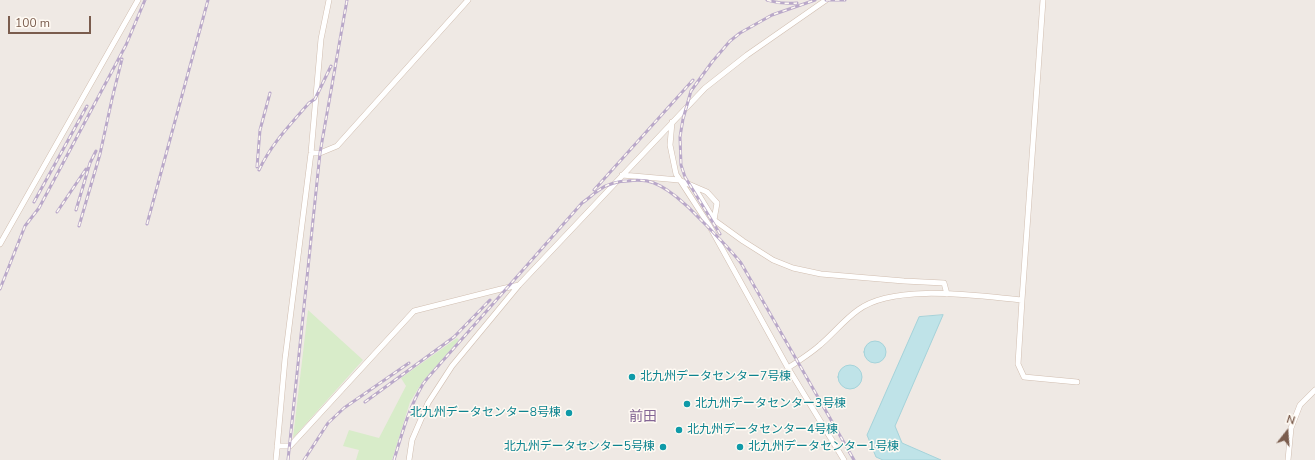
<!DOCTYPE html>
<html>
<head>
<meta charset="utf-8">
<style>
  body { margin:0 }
  #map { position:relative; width:1315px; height:460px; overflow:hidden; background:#fdf6ec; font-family:"Nunito Sans",sans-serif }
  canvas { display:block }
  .north { position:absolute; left:1267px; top:412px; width:40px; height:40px; -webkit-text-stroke:3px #fffaf3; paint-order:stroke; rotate:17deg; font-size:11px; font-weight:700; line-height:16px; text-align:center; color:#7a5c4d }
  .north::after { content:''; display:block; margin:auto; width:14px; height:18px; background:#7a5c4d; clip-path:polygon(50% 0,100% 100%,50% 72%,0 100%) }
  .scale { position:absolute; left:8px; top:16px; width:83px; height:18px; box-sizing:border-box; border:2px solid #7a5c4d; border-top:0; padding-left:5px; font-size:12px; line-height:14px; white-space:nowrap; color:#7a5c4d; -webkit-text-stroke:3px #fffaf3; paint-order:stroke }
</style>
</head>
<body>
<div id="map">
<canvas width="1315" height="460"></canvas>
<div class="north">N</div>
<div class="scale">100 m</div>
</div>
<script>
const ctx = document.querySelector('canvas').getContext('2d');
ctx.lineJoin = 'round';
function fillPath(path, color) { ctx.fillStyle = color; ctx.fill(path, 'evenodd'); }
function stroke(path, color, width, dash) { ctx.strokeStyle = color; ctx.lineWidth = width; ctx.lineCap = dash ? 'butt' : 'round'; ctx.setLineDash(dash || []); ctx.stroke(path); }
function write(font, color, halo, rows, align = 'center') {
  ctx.font = font + ' "Nunito Sans","Noto Sans JP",sans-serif'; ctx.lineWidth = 3; ctx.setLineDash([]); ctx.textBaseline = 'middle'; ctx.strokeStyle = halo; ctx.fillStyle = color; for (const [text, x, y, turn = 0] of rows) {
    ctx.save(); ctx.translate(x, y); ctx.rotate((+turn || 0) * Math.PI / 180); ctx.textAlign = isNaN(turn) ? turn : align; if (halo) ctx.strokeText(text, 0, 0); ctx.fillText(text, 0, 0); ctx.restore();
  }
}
const industrial = new Path2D(`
  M0,0H1315V460H0Z`);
const green = new Path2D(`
  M308,310L363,360L293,438Z
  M457,338L459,340L423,381L410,402L392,460H356L359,450L343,446L349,430L379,438L406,386L401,378Z`);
const water = new Path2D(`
  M943,315L895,426L902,443L941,460H883L876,457L867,435L919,317Z
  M864 352a11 11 0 1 1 22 0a11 11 0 1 1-22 0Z
  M838 377a12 12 0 1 1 24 0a12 12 0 1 1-24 0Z`);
const street = new Path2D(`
  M672,122L670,145L676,174L709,225L788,368L844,460
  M311,153H320L337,146L468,0
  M622,175L679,180L707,192L717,203L714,220
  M694,187L714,220L743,241L773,260L793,268L821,274L904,281L944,283L947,294
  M0,244L138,0
  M1022,300L1018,364L1024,377L1077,382
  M788,368C798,361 810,354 820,345C833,334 844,320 858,310C894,283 978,296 1022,300L1043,0
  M277,446H290L414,311L501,289L519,285
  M276,460L285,359L311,153L321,39L329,0
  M409,460L412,440L428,403L452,366L519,285L705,88L747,55L826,0
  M1288,460L1291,428L1300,405L1315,390`);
const rail = new Path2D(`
  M767,0C777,3 786,4 797,3
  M826,0H845
  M257,167L260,130L270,93
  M259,170C272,143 290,125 309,103L315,99L331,66
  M594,190L693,80
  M34,202L87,106
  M76,210L90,163L96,151
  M57,212L86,169
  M147,224L208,0
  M79,226L100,154L112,99L122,59
  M720,234L685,177L681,165L680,137L683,119L691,91L712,62L730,41L740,33L772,15L815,0
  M0,289L25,226L39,208L126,45L145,0
  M365,402L454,337L490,300
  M288,460L320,153L347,0
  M304,460L328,423L344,408L409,363
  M394,460C402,433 409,408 423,384C428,377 434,371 439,365L582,203C588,199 593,194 599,190C607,184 619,181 628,181C634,180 641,180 647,181C665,184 689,207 701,220C715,234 729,248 741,263L854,460`);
const markers = [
  [632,377,4,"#0f9aa8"],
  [687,404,4,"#0f9aa8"],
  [569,413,4,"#0f9aa8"],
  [679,430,4,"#0f9aa8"],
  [663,447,4,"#0f9aa8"],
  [740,447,4,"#0f9aa8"]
];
const cultureNames = [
  ["北九州データセンター7号棟",640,377],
  ["北九州データセンター3号棟",695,404],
  ["北九州データセンター8号棟",561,413,"right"],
  ["北九州データセンター4号棟",687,430],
  ["北九州データセンター5号棟",655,447,"right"],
  ["北九州データセンター1号棟",748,447]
];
const quarterNames = [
  ["前田",643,418]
];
fillPath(industrial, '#efe9e4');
fillPath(green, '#d8ecc9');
fillPath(water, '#bfe3e8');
stroke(water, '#a5d3da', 1);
stroke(street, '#d1beb0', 6);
stroke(street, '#fff', 5);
stroke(rail, '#b9a8c9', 3);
stroke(rail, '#fffaf3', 1.5, [4.5]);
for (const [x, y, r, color] of markers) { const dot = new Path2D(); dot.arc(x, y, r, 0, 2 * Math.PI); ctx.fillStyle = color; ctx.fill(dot); stroke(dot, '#fffaf3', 1.5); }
write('12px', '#0d838f', '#fffaf3', cultureNames, 'left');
write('14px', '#846695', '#fffaf3', quarterNames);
</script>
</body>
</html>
